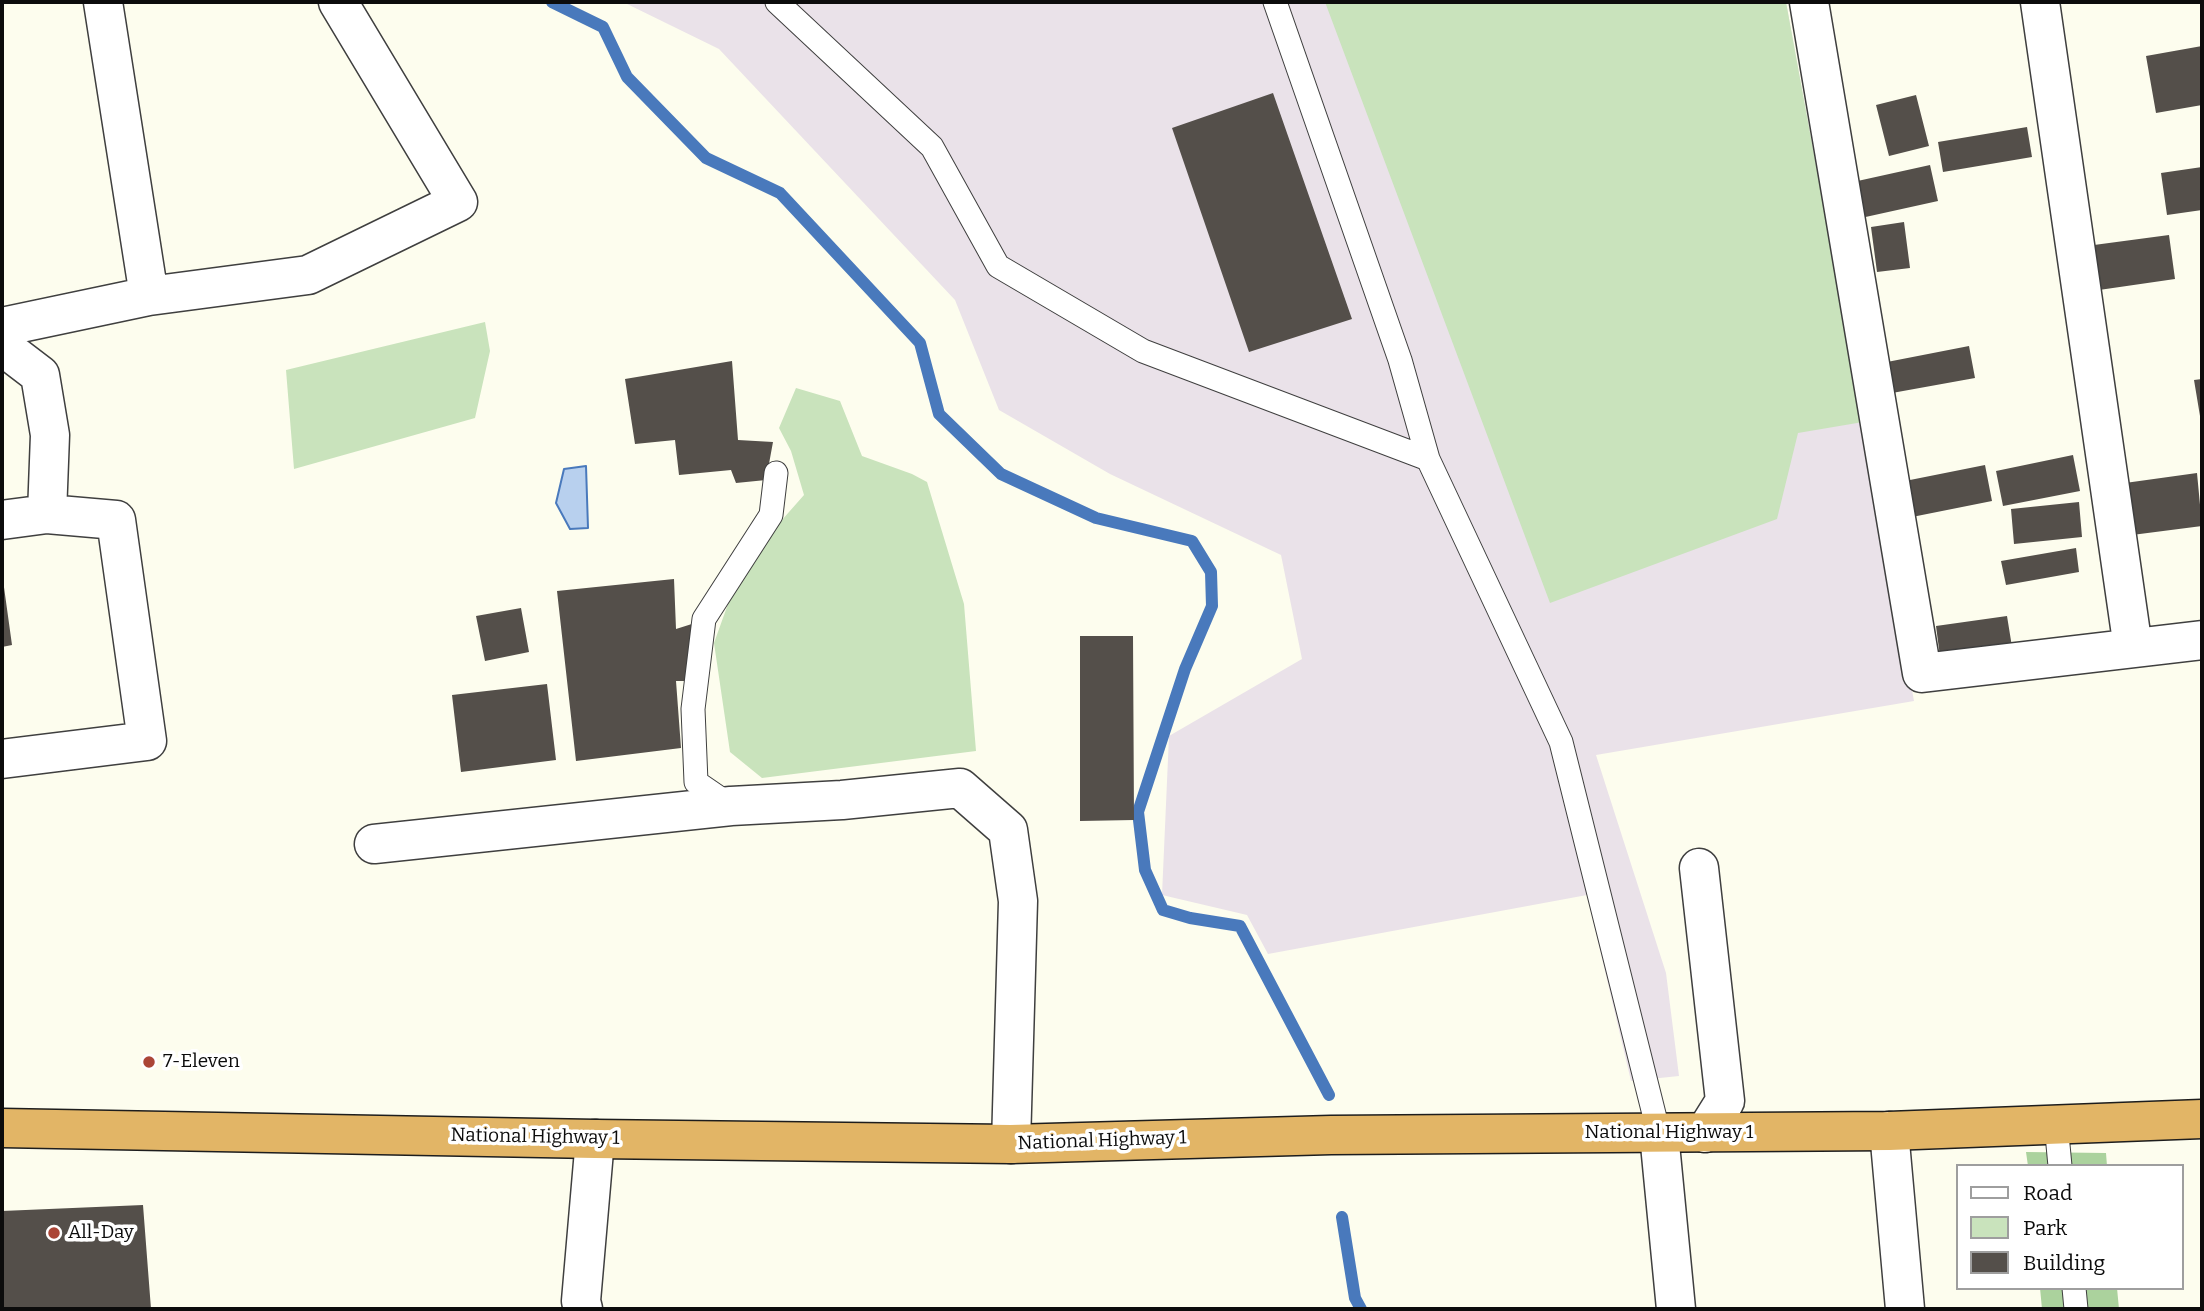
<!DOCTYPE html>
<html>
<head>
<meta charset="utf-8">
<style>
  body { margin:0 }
  #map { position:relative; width:2204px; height:1311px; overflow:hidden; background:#fdfdee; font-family:Bitter,serif }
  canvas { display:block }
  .frame { position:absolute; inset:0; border:4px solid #0c0c0c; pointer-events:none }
  .legend { position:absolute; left:1956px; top:1164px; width:228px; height:126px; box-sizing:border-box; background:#fff; border:2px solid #9e9e9e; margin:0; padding:9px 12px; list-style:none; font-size:21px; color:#0c0c0c }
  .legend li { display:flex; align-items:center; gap:14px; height:35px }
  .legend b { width:35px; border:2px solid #9e9e9e }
</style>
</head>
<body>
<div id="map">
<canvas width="2204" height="1311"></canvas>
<div class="frame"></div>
<ul class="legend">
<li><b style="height:9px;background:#fff"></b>Road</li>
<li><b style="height:19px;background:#c9e3bc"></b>Park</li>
<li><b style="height:19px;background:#544f4a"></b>Building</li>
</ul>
</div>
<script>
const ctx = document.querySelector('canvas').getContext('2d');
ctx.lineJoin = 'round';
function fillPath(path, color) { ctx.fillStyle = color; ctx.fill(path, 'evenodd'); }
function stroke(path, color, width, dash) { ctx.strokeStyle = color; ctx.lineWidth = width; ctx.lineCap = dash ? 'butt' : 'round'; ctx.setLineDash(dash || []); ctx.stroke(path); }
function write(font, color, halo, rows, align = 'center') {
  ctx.font = font + ' Bitter,serif'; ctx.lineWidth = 7; ctx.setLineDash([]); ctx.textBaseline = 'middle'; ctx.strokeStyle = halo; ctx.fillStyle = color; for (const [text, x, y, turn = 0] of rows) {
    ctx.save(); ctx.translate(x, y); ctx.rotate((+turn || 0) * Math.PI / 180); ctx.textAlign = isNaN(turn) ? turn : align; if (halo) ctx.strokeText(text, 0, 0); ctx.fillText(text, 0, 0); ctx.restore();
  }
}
const industrial = new Path2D(`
  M623,2H1786L1914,701L1596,755L1666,973L1679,1076L1631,1081L1587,895L1268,954L1247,915L1162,895L1169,736L1302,659L1281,555L1110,474L999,410L955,300L719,49Z`);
const green = new Path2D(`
  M1325,2H1786L1863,422L1798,433L1777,519L1550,603Z
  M485,322L490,351L475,418L294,469L286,370Z
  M796,388L840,401L862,456L912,474L927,482L964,604L976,751L762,778L730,752L714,643L733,590L774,529L804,495L791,451L779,428Z`);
const forest = new Path2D(`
  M2026,1152L2106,1153L2107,1166H2028Z
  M2040,1288H2117L2119,1309H2042Z`);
const water = new Path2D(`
  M586,466L588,528L570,529L556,503L564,469Z`);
const stream = new Path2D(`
  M552,2L603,27L627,77L706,158L780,193L920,343L939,414L1001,474L1096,518L1192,541L1211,572L1212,606L1185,669L1138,812L1145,870L1163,910L1190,918L1240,926L1329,1095
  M1342,1217L1355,1298L1361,1309`);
const building = new Path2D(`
  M2202,46V105L2156,113L2146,56Z
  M1273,93L1352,319L1249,352L1172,128Z
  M1916,95L1929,146L1889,156L1876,105Z
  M2027,127L2032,157L1943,172L1938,142Z
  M1930,165L1938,201L1861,218L1853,182Z
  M2202,167V210L2167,215L2161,173Z
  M1904,222L1910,268L1877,272L1871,227Z
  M2169,235L2175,279L2099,290L2094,245Z
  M1969,346L1975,378L1892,393L1887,362Z
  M732,361L738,440L773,442L766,480L736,483L731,470L679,475L675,440L635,444L625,379Z
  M2202,379V422H2201L2194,380Z
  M2073,455L2080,491L2003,506L1996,471Z
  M1985,465L1992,501L1912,517L1905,481Z
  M2197,473L2202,526L2132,535L2125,483Z
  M2079,502L2082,537L2014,544L2011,509Z
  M2076,548L2079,572L2006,585L2001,561Z
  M674,579L676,629L695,623L688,681H676L681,748L576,761L557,591Z
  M3,580L12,645L2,647V581Z
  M521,608L529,652L485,661L476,616Z
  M2007,616L2013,653L1941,664L1936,626Z
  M1080,636H1133L1134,820L1080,821Z
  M547,684L556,760L461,772L452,695Z
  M143,1205L151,1309H2V1211Z`);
const lane = new Path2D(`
  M777,2L932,147L998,266L1143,351L1428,459
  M1275,2L1400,360L1428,459L1561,742L1659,1134
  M731,806L696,782L693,709L704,619L771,515L776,473
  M2056,1124L2060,1166
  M2074,1288L2076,1309`);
const street = new Path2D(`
  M103,2L149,296
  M1809,2L1922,673L2202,640
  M2040,2L2133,648
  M2,327L149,296L308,275L458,202L338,2
  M2,346L40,375L50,435L47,514
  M2,520L47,514L116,520L147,741L2,759
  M374,844L731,806L842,800L960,788L1008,830L1018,901L1011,1144
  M1699,868L1725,1101L1705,1133
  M1889,1131L1905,1309
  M1659,1134L1676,1309
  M583,1309L581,1301L595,1139`);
const highway = new Path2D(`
  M2,1128L595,1139L1011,1144L1331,1135L1889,1131L2202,1119`);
const markers = [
  [149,1062,7,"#ab4536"],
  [54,1233,7,"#ab4536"]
];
const poiNames = [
  ["7-Eleven",163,1062],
  ["All-Day",68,1233]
];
const streetNames = [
  ["National Highway 1",1669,1133],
  ["National Highway 1",535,1137,1],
  ["National Highway 1",1102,1141,-2]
];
fillPath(industrial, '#eae2e9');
fillPath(green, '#c9e3bc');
fillPath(forest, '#abd29d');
fillPath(water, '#b8d0ee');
stroke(water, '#4979bc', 2);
stroke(stream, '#4979bc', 12);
fillPath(building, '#544f4a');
stroke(lane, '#3f3f3f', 25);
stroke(street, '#3f3f3f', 41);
stroke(highway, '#1d1d1d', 41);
stroke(lane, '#fff', 23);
stroke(street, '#fff', 38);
stroke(highway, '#e2b566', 38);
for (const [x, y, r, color] of markers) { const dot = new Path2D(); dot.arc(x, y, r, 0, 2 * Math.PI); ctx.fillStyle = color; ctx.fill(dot); stroke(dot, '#fff', 2.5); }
write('19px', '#0c0c0c', '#fff', poiNames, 'left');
write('19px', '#0c0c0c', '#fff', streetNames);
</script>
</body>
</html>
